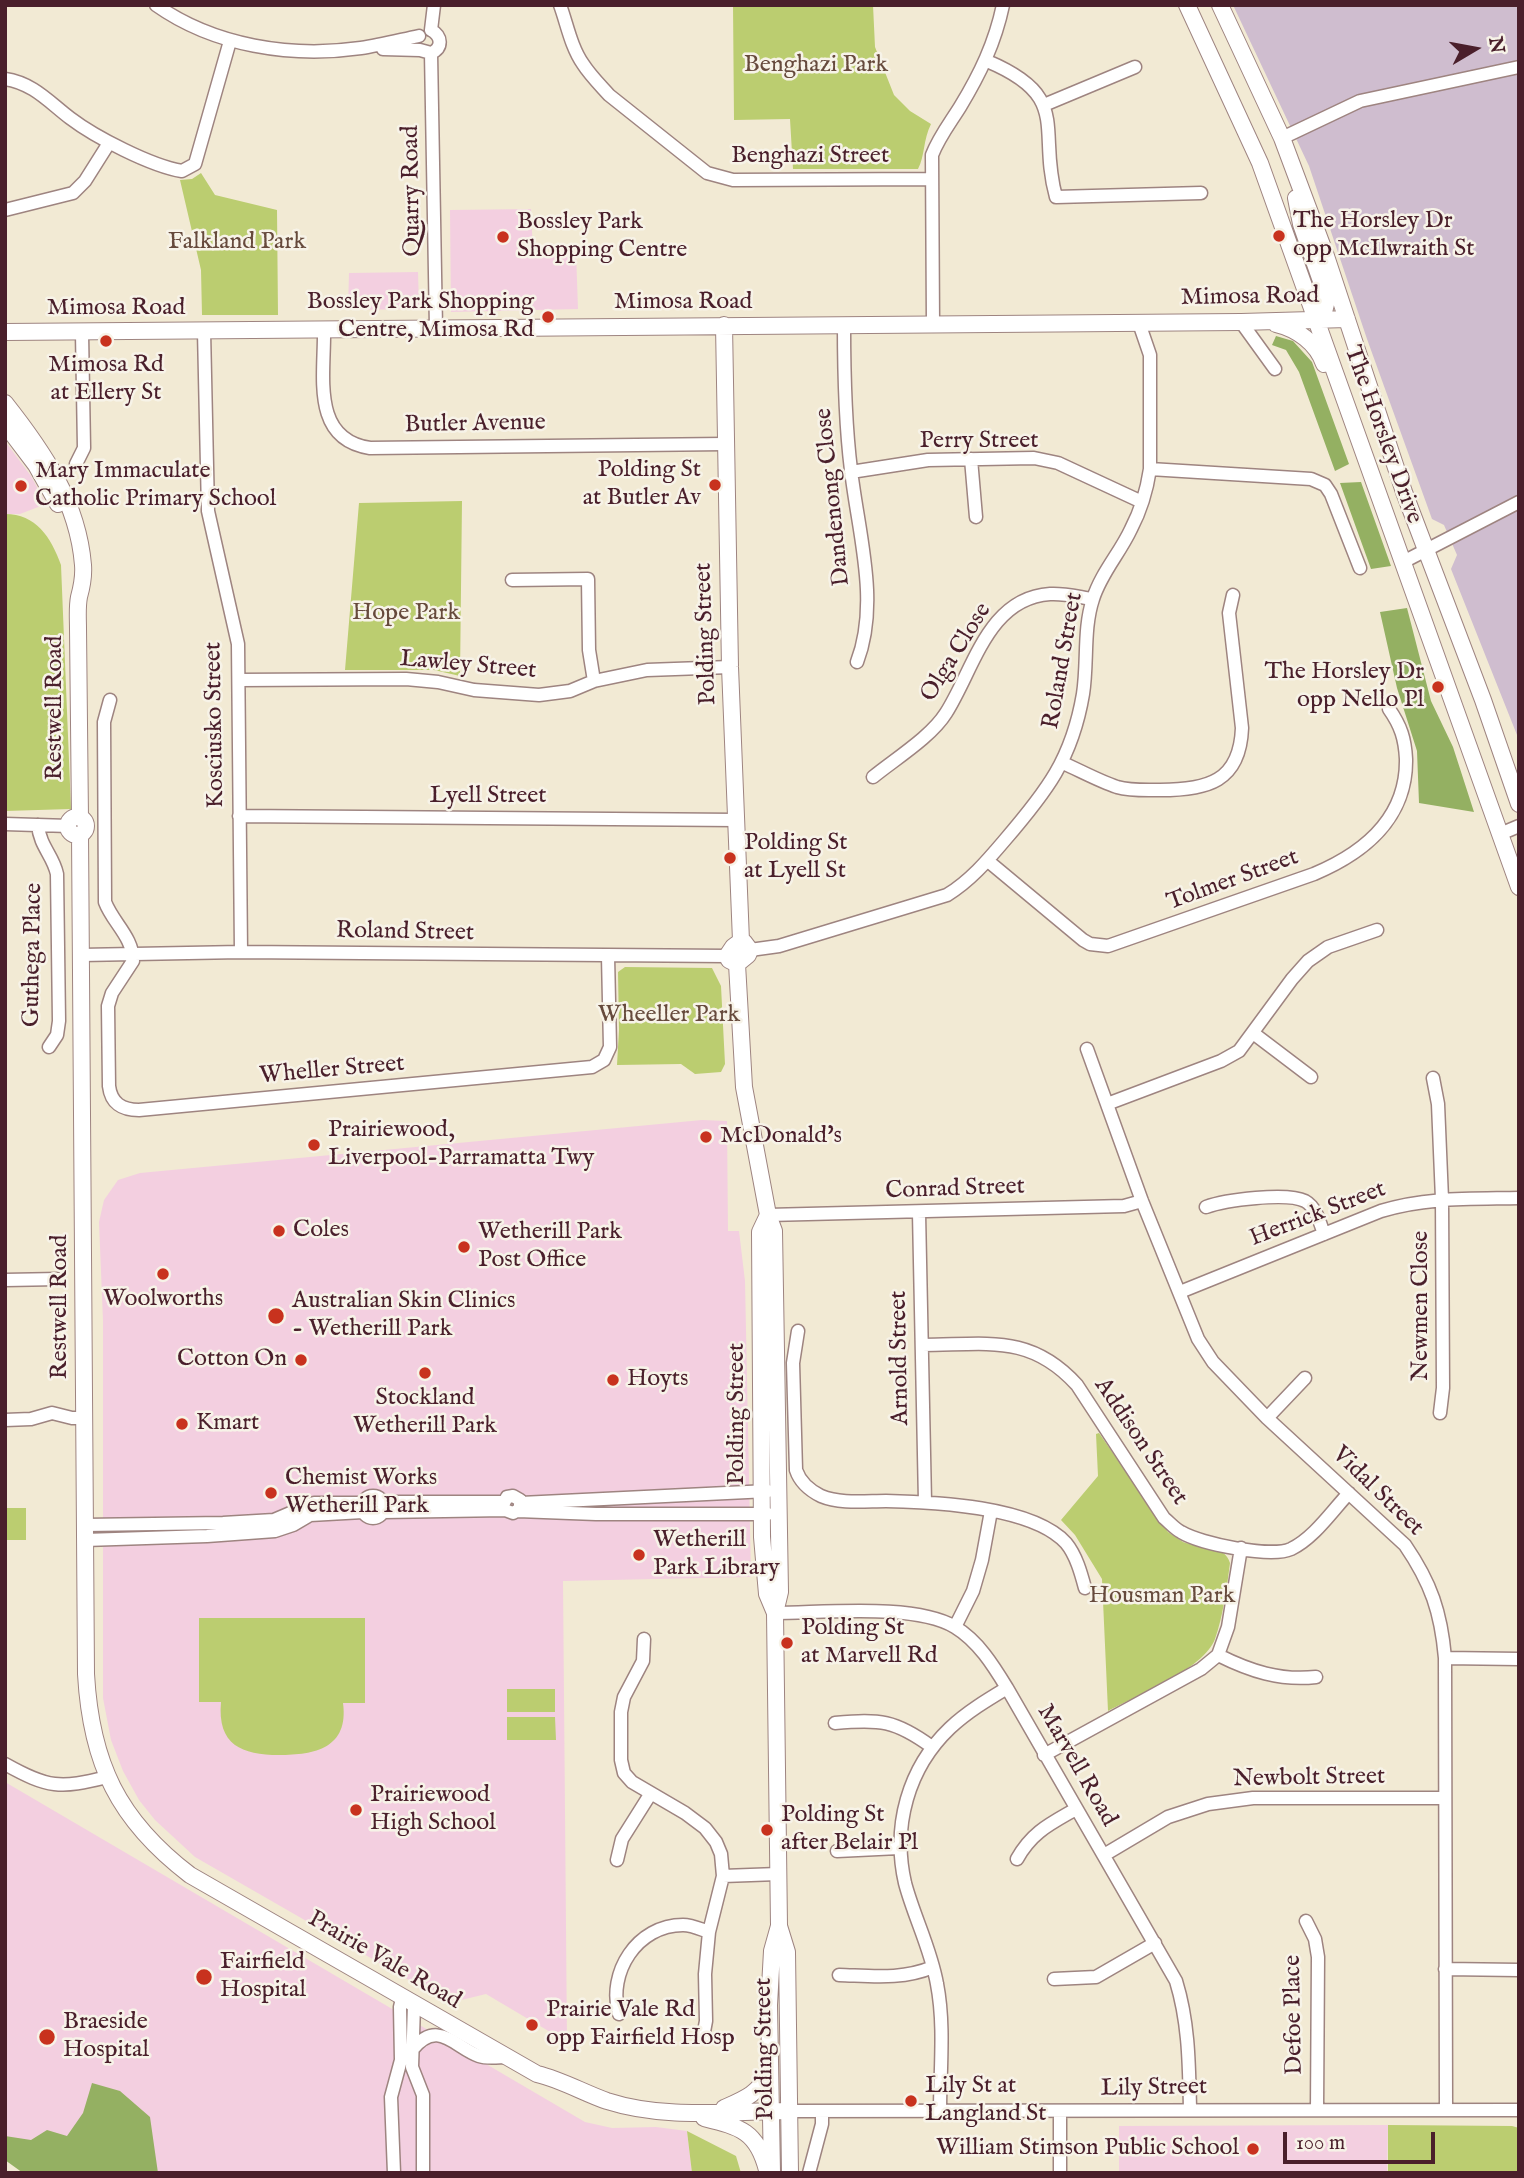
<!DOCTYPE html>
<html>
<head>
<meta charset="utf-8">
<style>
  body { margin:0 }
  #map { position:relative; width:1524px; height:2178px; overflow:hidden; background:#f2ead4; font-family:"IM FELL English",serif }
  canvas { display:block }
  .frame { position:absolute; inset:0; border:7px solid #4a1f2b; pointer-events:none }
  .north { position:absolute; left:1440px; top:14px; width:70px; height:70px; -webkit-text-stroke:5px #f7f3e8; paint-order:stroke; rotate:80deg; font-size:19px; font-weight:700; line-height:28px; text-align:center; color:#4a1f2b }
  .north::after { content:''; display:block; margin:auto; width:24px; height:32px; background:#4a1f2b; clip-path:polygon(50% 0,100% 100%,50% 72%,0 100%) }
  .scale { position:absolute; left:1283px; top:2132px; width:152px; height:32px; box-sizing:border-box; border:4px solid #4a1f2b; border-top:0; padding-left:9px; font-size:21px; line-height:24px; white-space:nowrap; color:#4a1f2b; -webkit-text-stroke:5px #f7f3e8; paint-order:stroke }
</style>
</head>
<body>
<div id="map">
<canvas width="1524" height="2178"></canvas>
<div class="frame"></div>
<div class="north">N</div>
<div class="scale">100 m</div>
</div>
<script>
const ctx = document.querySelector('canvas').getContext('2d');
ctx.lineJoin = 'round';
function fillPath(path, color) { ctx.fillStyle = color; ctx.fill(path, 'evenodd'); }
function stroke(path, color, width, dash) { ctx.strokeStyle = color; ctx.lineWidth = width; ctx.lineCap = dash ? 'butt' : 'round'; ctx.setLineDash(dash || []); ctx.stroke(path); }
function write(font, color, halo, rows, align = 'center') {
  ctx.font = font + ' "IM FELL English",serif'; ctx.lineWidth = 5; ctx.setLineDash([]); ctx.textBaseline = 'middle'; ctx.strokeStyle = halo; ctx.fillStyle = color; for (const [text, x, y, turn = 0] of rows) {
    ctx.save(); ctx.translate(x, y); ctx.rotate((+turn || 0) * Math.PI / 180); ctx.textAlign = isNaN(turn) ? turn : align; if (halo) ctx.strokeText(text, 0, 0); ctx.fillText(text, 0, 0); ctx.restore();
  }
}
const built = new Path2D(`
  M531,209L533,253L576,252L578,309L451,312L450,210Z
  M418,272L419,306L416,309L348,310L349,273Z
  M5,441L31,476L46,504L20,514H5Z
  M702,1120L727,1121L728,1231H739L745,1281L751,1577L563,1581L567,2042L486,1994L449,2003L195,1857L155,1820L139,1800L123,1771L111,1740L103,1698V1320L99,1222L104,1200L118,1180L140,1173Z
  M5,1782L585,2122L612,2128L656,2127L687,2131L692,2173H61L5,2140Z
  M1388,2125L1387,2173H1119V2126Z`);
const industrial = new Path2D(`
  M1233,5H1519V740L1451,569L1457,555L1444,525L1432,519L1367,339L1309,166Z`);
const green = new Path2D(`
  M733,5H873L875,47L894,95L910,111L931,124C923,140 925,156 918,169H793L790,119L734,120Z
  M201,173L215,195L277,210L278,315H202L201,270L180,180L192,179Z
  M462,501L460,676L434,670H345L359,503Z
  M5,514C36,514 51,537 61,565L71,809L5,811Z
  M625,967L712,968L721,986L725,1064L721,1072L695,1074L681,1064L617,1065L619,1030L618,972Z
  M1099,1433L1168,1532C1173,1535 1178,1539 1183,1542C1198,1548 1225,1544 1230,1563C1227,1586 1223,1617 1215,1639C1204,1669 1136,1696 1108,1711L1102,1579L1075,1535L1061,1520L1098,1476L1096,1434Z
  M5,1508H26V1540H5Z
  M199,1618H365V1703H343C349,1748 315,1755 279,1755C242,1755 217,1745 221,1702H199Z
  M507,1689H555V1712H507Z
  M507,1717H555L556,1740H507Z
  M1388,2125L1512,2126L1519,2128V2173H1388Z
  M687,2131L736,2156L741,2173H692Z`);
const forest = new Path2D(`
  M1276,336L1293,341L1312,362L1349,464L1335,471L1299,372L1286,350L1272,345Z
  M1361,482L1391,566L1371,569L1340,483Z
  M1407,608L1431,701L1453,747L1474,812L1419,803L1417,751L1397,688L1380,612Z
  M92,2083L120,2091L150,2117L158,2173H23L5,2160V2136L31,2140L47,2130L67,2136L83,2113Z`);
const minor = new Path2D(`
  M156,5C214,46 291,58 361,48C380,45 400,40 419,36
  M560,5C567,24 571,47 583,64C590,75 600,85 609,95L707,173L733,180L932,179
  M431,30C442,36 443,48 431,53
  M431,30L434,5
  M383,49L420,50L431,53
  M431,53L436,328
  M987,61C1073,97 1037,129 1056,197L1201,193
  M5,79C33,83 49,102 70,118C95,137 151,166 182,171L195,164L230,41
  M1044,105L1135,67
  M1282,138L1360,101L1519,67
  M5,210L73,193L85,181L109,143
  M1241,322L1275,369
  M933,324L932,155C939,137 950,123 960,107C980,74 995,43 1003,5
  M844,325C844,374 845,422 851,470C858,532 880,602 857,662
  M324,329C325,374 310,439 370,448L725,444
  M204,331L208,511L238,644L241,952
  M971,459L976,517
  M76,464L84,448L82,333
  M1150,469L1311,479L1325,485L1331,494L1360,568
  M851,472L928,460L1034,458L1058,463L1142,502
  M1403,562L1519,502
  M512,580L588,579L589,650L594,681
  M239,680L406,679L438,682L474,690L539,695L570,691L594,681L647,670L730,667
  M110,700L104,722L105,902C113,923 133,937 133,961L112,993L108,1006L109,1086C111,1103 122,1110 139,1110L592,1067L604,1060L610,1047L608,956
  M1063,763C1081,771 1099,781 1117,787C1131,791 1146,790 1160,790C1207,790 1240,782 1242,728L1229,613L1233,595
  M873,777C895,759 931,737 946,713C974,669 988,598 1050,594C1064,593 1079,597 1093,599
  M239,816L737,820
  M5,824L69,826
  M38,825C40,847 53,855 57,874L59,1021L57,1035L49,1047
  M1500,834L1519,826
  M988,861L1083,940L1090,944L1108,946L1314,874C1364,853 1407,818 1406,759C1405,739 1401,726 1389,709
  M750,950L779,946L947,895C970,881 987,861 1004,841C1047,791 1072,759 1083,694C1088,662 1083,629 1093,599C1101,573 1120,553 1131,529C1141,510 1147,489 1150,469V355L1139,323
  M81,955L241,952L727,956
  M1253,1033L1311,1077
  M1087,1049L1142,1201L1198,1339L1213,1362L1267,1418L1405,1545C1431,1583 1441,1612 1445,1658L1446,2109
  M1433,1078L1438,1104L1442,1199L1443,1388L1440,1413
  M1107,1104L1221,1061L1239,1051L1292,979L1308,961L1328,947L1377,930
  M1206,1207C1225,1200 1287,1192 1305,1201C1316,1207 1320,1223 1324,1234
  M919,1213L925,1502
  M768,1215L1124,1206L1142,1201
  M5,1280L59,1279
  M1180,1292L1381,1211C1426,1197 1472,1199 1519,1198
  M798,1331L793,1363L796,1470C800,1482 809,1490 821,1496C840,1504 865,1501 886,1501C934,1502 1032,1506 1066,1543C1076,1555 1081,1573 1085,1588
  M922,1345C986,1345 1030,1333 1077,1385L1164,1518C1170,1523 1175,1529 1181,1532C1201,1544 1271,1558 1291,1549C1314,1538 1332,1511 1349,1493
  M1267,1418L1305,1378
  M5,1420L31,1419L52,1413L72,1418H85
  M362 1507a11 11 0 1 1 22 0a11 11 0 1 1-22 0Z
  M383,1502H504
  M521,1503L768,1491
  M518,1511L596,1514H768
  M383,1512L505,1510L513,1513L520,1509V1500L513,1496L507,1497L503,1505L505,1510
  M85,1525L223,1523L274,1520L314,1503H363
  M85,1540L207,1536L275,1531L293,1525L310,1515L363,1512
  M775,1613C823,1613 915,1603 955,1627C978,1641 993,1665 1007,1688L1176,1981C1189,2023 1189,2065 1190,2109
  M955,1627L973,1591L982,1560L991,1511
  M644,1639L643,1661L624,1697L621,1712V1760L624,1773L632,1782L685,1813L705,1828L716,1842L721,1854L723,1876L709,1932L705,1974L706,2021L703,2037
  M1218,1655C1250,1671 1280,1681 1316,1677
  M1445,1658L1519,1659
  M835,1723C880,1719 895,1720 932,1747
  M1044,1755L1201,1669L1218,1655L1228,1627L1241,1548
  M5,1764C48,1788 60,1789 107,1777
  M837,1851L899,1848
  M1104,1855L1168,1817L1208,1804L1253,1798H1444
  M1017,1859C1032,1832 1050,1824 1076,1809
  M617,1860L622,1839L651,1793
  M723,1876L778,1874
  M1306,1921L1315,1939L1318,1957L1317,2110
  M1445,1969L1519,1970
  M839,1975C872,1976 902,1980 933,1967
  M1054,1979L1096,1977L1155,1943
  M414,2005L412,2067L423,2095V2173
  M619,2014C607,1973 637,1925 683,1925C692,1925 700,1929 709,1932
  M412,2050C438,2018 454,2047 479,2056C487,2059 499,2057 507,2057
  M789,2111L1519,2110
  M940,2111C940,2070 945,2025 937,1984C931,1949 914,1917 905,1883C892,1826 908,1768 950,1728C967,1712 987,1700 1007,1688
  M394,2173L391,2097L401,2060L400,2007L402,1999
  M809,2173L822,2124V2111
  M1060,2173V2111`);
const major = new Path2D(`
  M1187,5L1260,163L1519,887
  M1220,5L1282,138L1325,253L1404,492L1483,700L1519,804
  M1296,198L1301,224L1326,295C1327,306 1325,312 1317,320
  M1276,324C1297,329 1317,343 1324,364
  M724,325L730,667L741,941
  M5,332L1241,322L1347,319
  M5,403C43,451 78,502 83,565C84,577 82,586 79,597C77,607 78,619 78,629L80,818
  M5,424L36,465L58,504
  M68 826a9 9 0 1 1 18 0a9 9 0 1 1-18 0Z
  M80,834L86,1674C91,1763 118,1820 190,1875L537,2074C562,2080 584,2093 607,2101C666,2120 729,2111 789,2111
  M737,964L744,1087L768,1215L774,1231L780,1592L775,1613L779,1926L787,1952L790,2173
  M737,964L729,960L727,956L733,947L741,941
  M737,964L748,955L750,950L744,942L741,941
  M768,1215L760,1232L762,1537L767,1594L775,1613
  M724,2108C747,2098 757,2094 770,2072
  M704,2118C740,2127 757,2131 767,2170
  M772,2173L769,2005L772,1951L779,1926`);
const markers = [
  [1279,236,7,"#c8321e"],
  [503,237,7,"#c8321e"],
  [548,317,7,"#c8321e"],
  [106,341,7,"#c8321e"],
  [715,485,7,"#c8321e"],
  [21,486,7,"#c8321e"],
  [1438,687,7,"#c8321e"],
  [730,858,7,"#c8321e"],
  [706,1137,7,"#c8321e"],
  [314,1145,7,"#c8321e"],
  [279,1231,7,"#c8321e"],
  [464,1247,7,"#c8321e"],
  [163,1274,7,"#c8321e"],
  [276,1316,9,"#c8321e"],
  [301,1360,7,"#c8321e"],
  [425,1373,7,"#c8321e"],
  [613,1380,7,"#c8321e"],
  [182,1424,7,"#c8321e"],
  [271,1493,7,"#c8321e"],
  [639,1555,7,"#c8321e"],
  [787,1643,7,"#c8321e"],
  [356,1810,7,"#c8321e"],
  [767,1830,7,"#c8321e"],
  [204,1977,9,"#c8321e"],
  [532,2025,7,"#c8321e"],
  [47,2037,9,"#c8321e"],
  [911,2101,7,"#c8321e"],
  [1253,2149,7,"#c8321e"]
];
const parkNames = [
  ["Benghazi Park",816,66],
  ["Falkland Park",237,243],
  ["Hope Park",406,614],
  ["Wheeller Park",669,1016],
  ["Housman Park",1162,1597]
];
const streetNames = [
  ["Benghazi Street",810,157],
  ["Quarry Road",413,191,-91],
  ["Mimosa Road",1250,298,-1],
  ["Mimosa Road",683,303],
  ["Mimosa Road",116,309],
  ["Butler Avenue",475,425,-1],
  ["The Horsley Drive",1382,435,70],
  ["Perry Street",979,442],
  ["Dandenong Close",834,497,-96],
  ["Polding Street",707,634,-92],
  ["Olga Close",957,653,-58],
  ["Roland Street",1064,661,-80],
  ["Lawley Street",468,666,5],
  ["Restwell Road",56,708,-90],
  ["Kosciusko Street",216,725,-91],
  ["Lyell Street",488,797],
  ["Tolmer Street",1233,881,-20],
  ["Roland Street",405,933,1],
  ["Guthega Place",34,955,-89],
  ["Wheller Street",332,1071,-5],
  ["Conrad Street",955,1190,-2],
  ["Herrick Street",1318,1215,-21],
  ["Newmen Close",1422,1306,-90],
  ["Restwell Road",61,1307,-90],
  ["Arnold Street",901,1358,-91],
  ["Polding Street",738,1414,-90],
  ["Addison Street",1140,1442,56],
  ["Vidal Street",1377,1492,44],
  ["Marvell Road",1076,1766,60],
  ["Newbolt Street",1309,1779,-1],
  ["Prairie Vale Road",384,1961,30],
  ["Defoe Place",1295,2015,-91],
  ["Polding Street",766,2049,-91],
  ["Lily Street",1154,2089,-1]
];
const poiNames = [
  ["The Horsley Dr",1293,222],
  ["opp McIlwraith St",1293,250],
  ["Bossley Park",517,223],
  ["Shopping Centre",517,251],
  ["Bossley Park Shopping",534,303,"right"],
  ["Centre, Mimosa Rd",534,331,"right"],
  ["Mimosa Rd",106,366,"center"],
  ["at Ellery St",106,394,"center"],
  ["Polding St",701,471,"right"],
  ["at Butler Av",701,499,"right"],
  ["Mary Immaculate",35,472],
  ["Catholic Primary School",35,500],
  ["The Horsley Dr",1424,673,"right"],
  ["opp Nello Pl",1424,701,"right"],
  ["Polding St",744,844],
  ["at Lyell St",744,872],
  ["Prairiewood,",328,1131],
  ["Liverpool-Parramatta Twy",328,1159],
  ["McDonald's",720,1137],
  ["Coles",293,1231],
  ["Wetherill Park",478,1233],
  ["Post Office",478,1261],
  ["Woolworths",163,1300,"center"],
  ["Australian Skin Clinics",292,1302],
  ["- Wetherill Park",292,1330],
  ["Cotton On",287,1360,"right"],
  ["Hoyts",627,1380],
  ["Stockland",425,1399,"center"],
  ["Wetherill Park",425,1427,"center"],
  ["Kmart",196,1424],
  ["Chemist Works",285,1479],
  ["Wetherill Park",285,1507],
  ["Wetherill",653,1541],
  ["Park Library",653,1569],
  ["Polding St",801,1629],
  ["at Marvell Rd",801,1657],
  ["Prairiewood",370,1796],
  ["High School",370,1824],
  ["Polding St",781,1816],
  ["after Belair Pl",781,1844],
  ["Fairfield",220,1963],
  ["Hospital",220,1991],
  ["Prairie Vale Rd",546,2011],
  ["opp Fairfield Hosp",546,2039],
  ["Braeside",63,2023],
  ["Hospital",63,2051],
  ["Lily St at",925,2087],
  ["Langland St",925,2115],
  ["William Stimson Public School",1239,2149,"right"]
];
fillPath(built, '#f3cfe0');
fillPath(industrial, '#cfbdcf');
fillPath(green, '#bbcd70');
fillPath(forest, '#94b062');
stroke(minor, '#9e8480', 15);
stroke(major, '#9e8480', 18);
stroke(minor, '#fff', 12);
stroke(major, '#fff', 16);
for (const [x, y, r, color] of markers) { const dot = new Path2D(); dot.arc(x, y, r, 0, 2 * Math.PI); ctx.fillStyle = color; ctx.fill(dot); stroke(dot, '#f7f3e8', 2.5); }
write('24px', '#664a3c', '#f7f3e8', parkNames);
write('24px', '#4a1f2b', '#f7f3e8', streetNames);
write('24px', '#4a1f2b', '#f7f3e8', poiNames, 'left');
</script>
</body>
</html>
